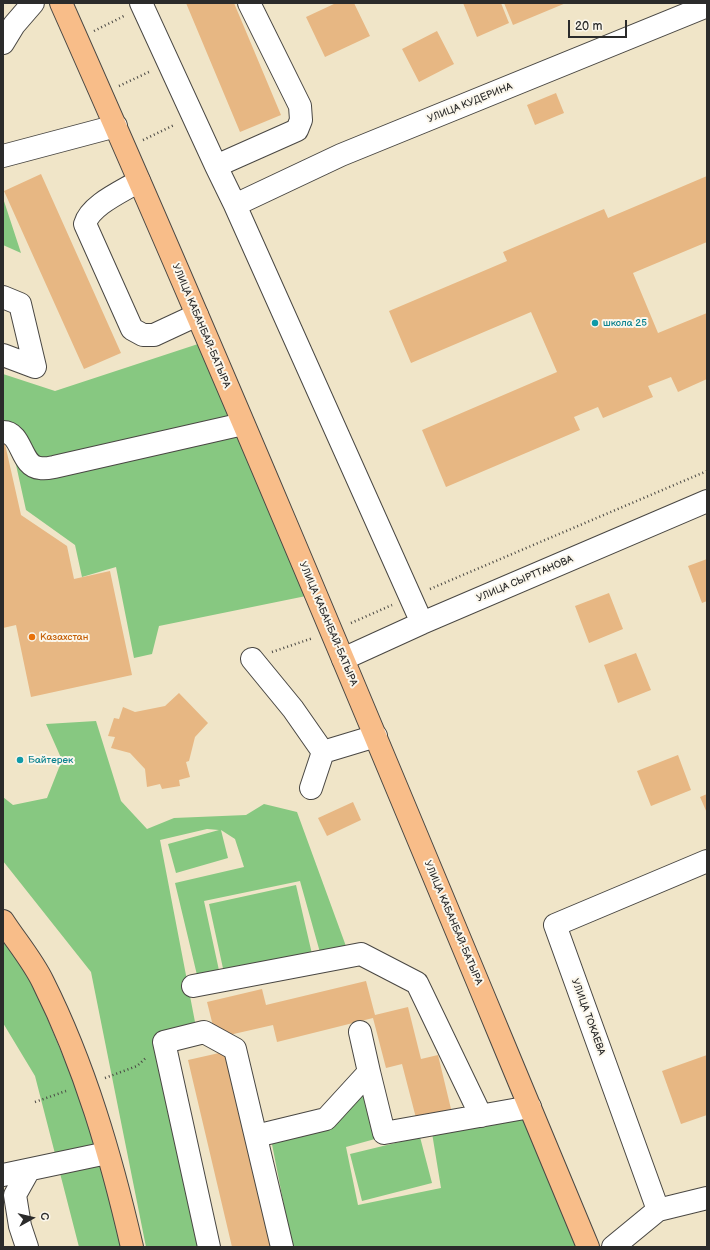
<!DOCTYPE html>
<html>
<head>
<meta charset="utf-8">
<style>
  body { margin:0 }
  #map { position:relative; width:710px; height:1250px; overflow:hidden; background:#f0e5c8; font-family:"Balsamiq Sans",sans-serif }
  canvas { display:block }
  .frame { position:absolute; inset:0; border:4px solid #2b2b2b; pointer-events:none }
  .north { position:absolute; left:12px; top:1198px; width:40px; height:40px; -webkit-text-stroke:3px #fbf7ec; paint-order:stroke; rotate:82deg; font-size:11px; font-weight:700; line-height:16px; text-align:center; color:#2b2b2b }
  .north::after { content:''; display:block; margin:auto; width:14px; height:18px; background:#2b2b2b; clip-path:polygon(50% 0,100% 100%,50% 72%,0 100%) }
  .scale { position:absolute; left:568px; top:20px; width:59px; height:18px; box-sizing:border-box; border:2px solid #2b2b2b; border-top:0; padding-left:5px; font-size:12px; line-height:14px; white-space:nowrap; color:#2b2b2b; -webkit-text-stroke:3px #fbf7ec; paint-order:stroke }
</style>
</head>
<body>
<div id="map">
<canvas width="710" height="1250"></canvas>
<div class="frame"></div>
<div class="north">С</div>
<div class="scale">20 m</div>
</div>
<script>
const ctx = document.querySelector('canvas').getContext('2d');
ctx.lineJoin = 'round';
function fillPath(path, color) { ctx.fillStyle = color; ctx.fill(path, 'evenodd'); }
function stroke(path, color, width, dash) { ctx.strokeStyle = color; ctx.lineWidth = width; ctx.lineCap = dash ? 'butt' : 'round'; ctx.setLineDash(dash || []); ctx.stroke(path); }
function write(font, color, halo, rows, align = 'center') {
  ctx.font = font + ' "Balsamiq Sans",sans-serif'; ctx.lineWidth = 4; ctx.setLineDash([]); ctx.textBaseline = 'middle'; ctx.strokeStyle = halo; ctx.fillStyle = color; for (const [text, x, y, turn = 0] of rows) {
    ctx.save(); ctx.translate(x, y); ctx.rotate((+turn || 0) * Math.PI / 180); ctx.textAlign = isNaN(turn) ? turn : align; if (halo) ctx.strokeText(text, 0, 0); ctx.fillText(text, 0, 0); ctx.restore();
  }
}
const green = new Path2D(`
  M3,198L21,253L3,245Z
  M198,344L306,596L159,626L152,654L134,658L116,567L82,577L75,545L26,510L7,424L3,425V374L55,391Z
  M96,721L121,801L147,829L174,818L246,815L264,804L297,812L347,949L321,956L300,881L204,901L220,975H197L175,883L244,867L235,839L221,830L228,858L176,873L168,844L219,830L207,829L160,840L195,1022L157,1036L204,1247H146L91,972L3,861V797L13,805L47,798L62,760L46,724Z
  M296,885L312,954L224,973L209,904Z
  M3,942L31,979L114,1179L129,1247H79L35,1076L3,1023Z
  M366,1092L375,1139L346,1147L358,1205L441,1188L432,1133L527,1114L579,1247H292L271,1139L329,1124Z
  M420,1137L432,1183L362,1201L350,1154Z`);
const building = new Path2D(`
  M186,3H234L281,115L240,132Z
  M336,3H354L370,36L325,57L306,17Z
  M463,3H501L509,23L477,37Z
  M504,3H566L513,25Z
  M437,31L454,64L419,82L402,49Z
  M556,93L564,113L535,125L527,105Z
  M41,174L121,353L84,369L4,191Z
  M707,176V242L633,273L658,333L707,313V379L678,392L671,377L648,386L653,397L603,418L598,407L574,417L580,430L446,487L422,430L557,372L531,312L411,363L389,311L507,261L503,252L604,209L608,218Z
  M3,435L21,515L67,546L74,579L110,571L132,675L31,697L16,625L3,628Z
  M707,559V601L702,603L688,566Z
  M609,593L623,629L589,643L575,606Z
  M636,653L651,690L618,703L604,665Z
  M179,693L208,723L195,737L189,761L186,762L190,777L179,780L180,786L162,789L160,784L147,787L145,769L130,753L111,748L115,737L108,736L114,718L119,719L123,707L135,712L165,706Z
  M678,755L691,790L651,806L637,771Z
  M707,794V813L700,797Z
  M353,802L361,820L327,836L318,818Z
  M366,981L375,1015L408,1007L421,1059L438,1055L451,1109L416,1118L402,1064L386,1068L373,1018L277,1042L273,1025L216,1038L207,1002L262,989L266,1005Z
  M228,1051L273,1247H232L188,1060Z
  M707,1055V1115L681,1124L662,1071Z`);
const path = new Path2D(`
  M94,31L124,16
  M119,86L151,71
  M143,140L174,125
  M430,589L707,471
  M351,623L392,605
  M272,652L313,638
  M105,1078L137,1066L147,1057
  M35,1102L66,1091`);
const minor = new Path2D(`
  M141,3L216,166L235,205L422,623
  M3,43L14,25L33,3
  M3,156L116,126
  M216,166L297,130L301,120L300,106L249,3
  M139,181C123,191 90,205 85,224L132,329L143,335H154L197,315
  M235,205L341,155L707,6
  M3,297L20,304L35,367L3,355
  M3,432C23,432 20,467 40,468C45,469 49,468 54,467L243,424
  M252,659L293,709L323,752
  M343,659L422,623L707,501
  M311,788L323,752L376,736
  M193,986L361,954L417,983L481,1116
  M360,1032L369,1072
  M256,1136L326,1119L369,1072L384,1133L530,1107
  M3,1175L107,1153
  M658,1210L707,1198
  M27,1247L20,1226L15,1195L29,1170
  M209,1247L164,1042L204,1032L235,1049L282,1247
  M613,1247L658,1210L555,925L707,861`);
const major = new Path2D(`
  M61,3C244,415 415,832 588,1247
  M3,921C16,941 33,961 43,982C85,1066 111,1156 132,1247`);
const markers = [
  [595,323,4,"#0f9aa8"],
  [32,637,4,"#e8710a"],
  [20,760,4,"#0f9aa8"]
];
const streetNames = [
  ["УЛИЦА КУДЕРИНА",470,103,-22],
  ["УЛИЦА КАБАНБАЙ-БАТЫРА",201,326,67],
  ["УЛИЦА СЫРТТАНОВА",525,579,-23],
  ["УЛИЦА КАБАНБАЙ-БАТЫРА",328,624,67],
  ["УЛИЦА КАБАНБАЙ-БАТЫРА",453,923,67],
  ["УЛИЦА ТОКАЕВА",588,1017,70]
];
const cultureNames = [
  ["школа 25",603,323],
  ["Байтерек",28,760]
];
const foodNames = [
  ["Казахстан",40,637]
];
fillPath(green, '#87c881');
fillPath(building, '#e7b783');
stroke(minor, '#494743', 24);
stroke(major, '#494743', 24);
stroke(path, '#494743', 2.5, [1, 3]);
stroke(minor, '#fff', 22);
stroke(major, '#f8bd89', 22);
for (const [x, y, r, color] of markers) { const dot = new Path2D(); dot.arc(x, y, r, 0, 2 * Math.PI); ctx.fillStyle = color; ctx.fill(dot); stroke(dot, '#fbf7ec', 1.5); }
write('10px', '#2b2b2b', '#fbf7ec', streetNames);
write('10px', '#0d838f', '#fbf7ec', cultureNames, 'left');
write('10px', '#c56008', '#fbf7ec', foodNames, 'left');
</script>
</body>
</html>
